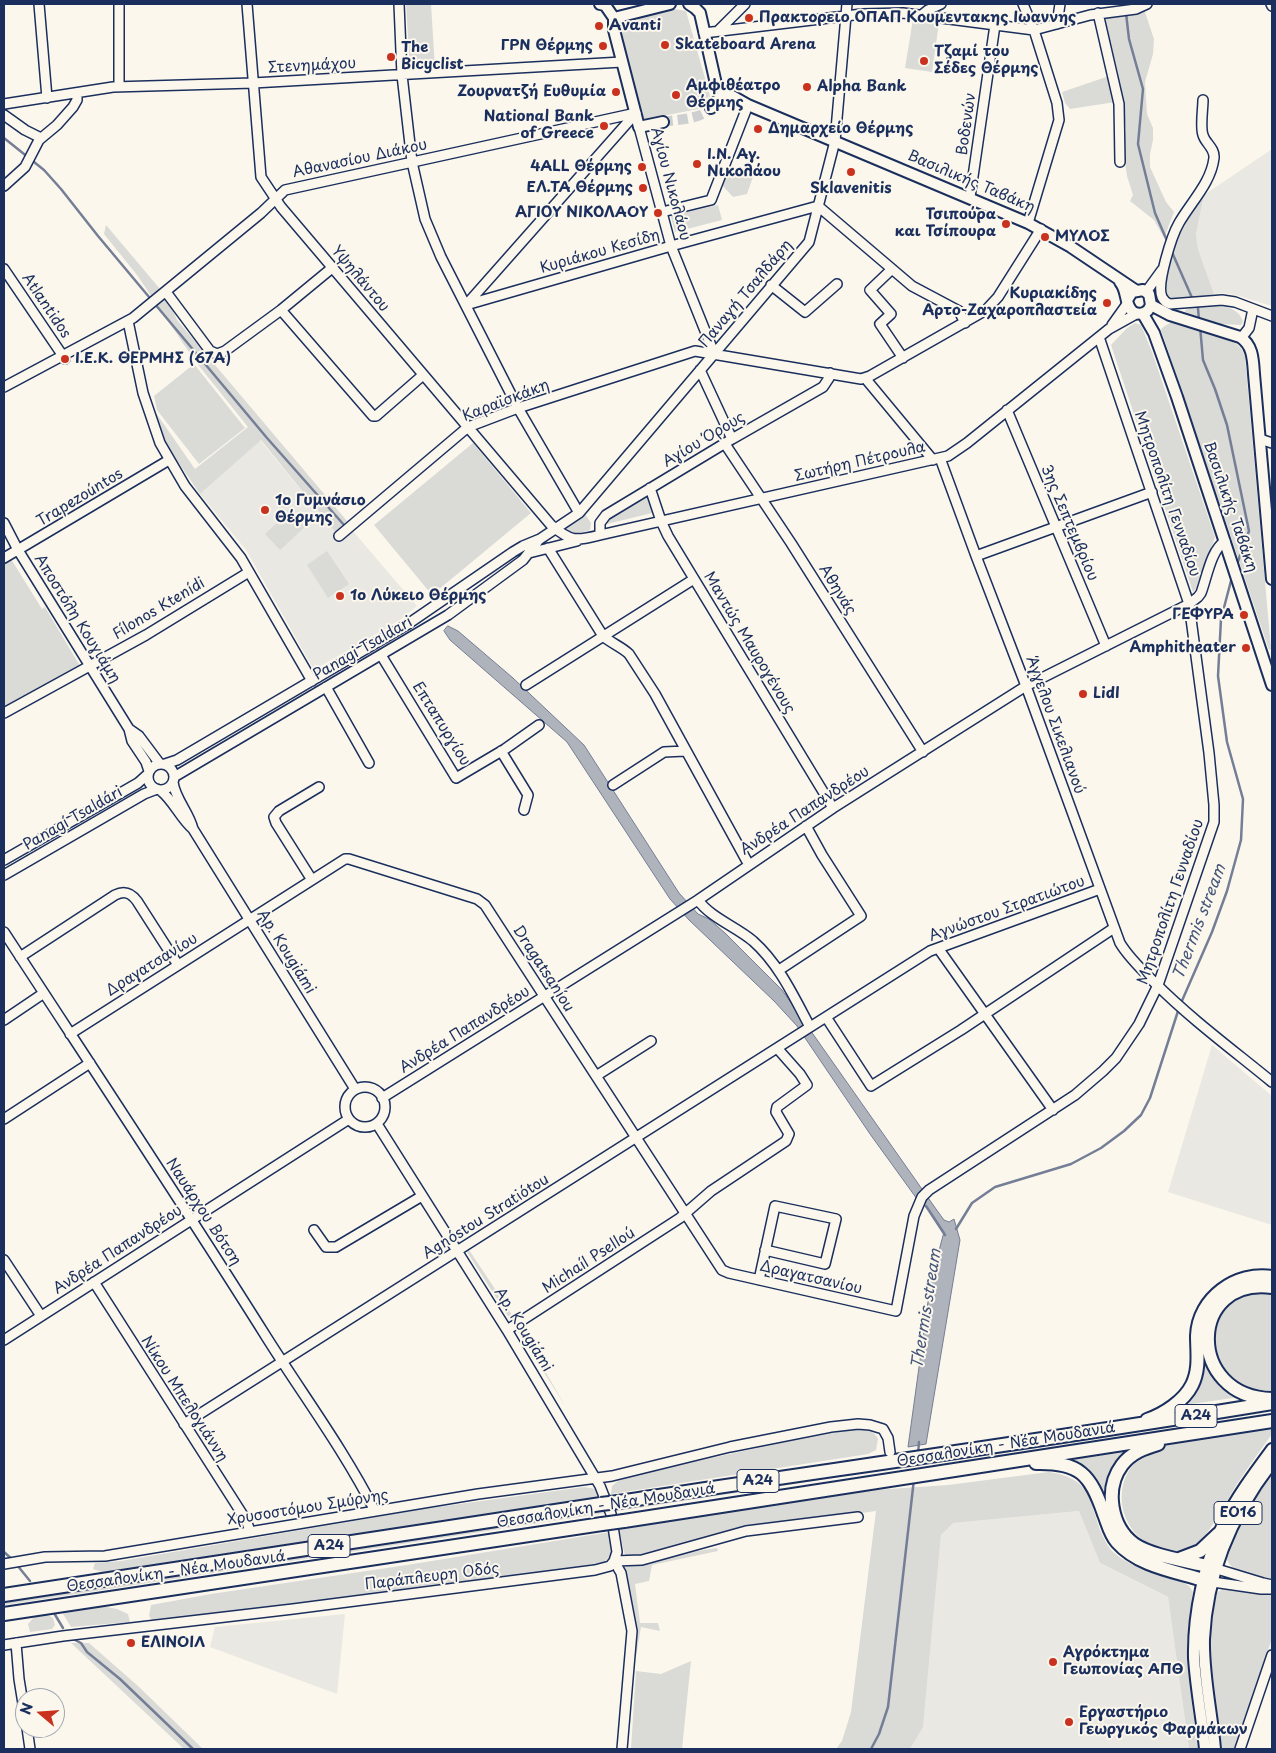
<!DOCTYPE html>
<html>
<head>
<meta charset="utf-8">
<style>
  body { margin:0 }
  #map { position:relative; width:1276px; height:1753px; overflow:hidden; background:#fbf7ec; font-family:"Playpen Sans",sans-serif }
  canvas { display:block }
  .frame { position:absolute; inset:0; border:5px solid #1b2f5e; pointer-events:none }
  .north { position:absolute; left:15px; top:1688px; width:50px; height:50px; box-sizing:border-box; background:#fbf7ec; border:1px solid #a1a7b3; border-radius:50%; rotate:288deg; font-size:14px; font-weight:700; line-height:20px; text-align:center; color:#1b2f5e }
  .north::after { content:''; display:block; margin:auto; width:18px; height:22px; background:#c8321e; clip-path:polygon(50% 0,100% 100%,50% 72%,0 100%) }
</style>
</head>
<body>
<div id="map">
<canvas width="1276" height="1753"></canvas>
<div class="frame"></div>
<div class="north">N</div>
</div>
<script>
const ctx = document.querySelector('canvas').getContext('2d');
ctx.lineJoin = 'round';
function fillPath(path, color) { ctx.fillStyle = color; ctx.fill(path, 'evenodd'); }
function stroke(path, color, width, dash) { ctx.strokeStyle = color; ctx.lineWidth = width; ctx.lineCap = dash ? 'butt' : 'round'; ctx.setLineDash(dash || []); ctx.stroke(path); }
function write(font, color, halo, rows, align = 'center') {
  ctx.font = font + ' "Playpen Sans",sans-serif'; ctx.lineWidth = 4; ctx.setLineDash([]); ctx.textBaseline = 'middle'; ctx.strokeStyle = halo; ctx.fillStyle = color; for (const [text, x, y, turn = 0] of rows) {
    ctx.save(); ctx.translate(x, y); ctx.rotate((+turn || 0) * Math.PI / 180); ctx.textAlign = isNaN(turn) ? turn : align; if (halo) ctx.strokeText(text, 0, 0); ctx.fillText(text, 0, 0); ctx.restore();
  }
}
const built = new Path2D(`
  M1272,149V306L1236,295L1224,293L1214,294L1198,249L1196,234L1204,195Z
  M260,440L336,533L339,536L352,530L417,606L400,620L314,670L246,550L200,494Z
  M1212,1045L1272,1096V1225L1168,1192Z
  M1079,1511L1100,1563L1168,1597L1189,1749H910L923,1726L941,1535L952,1523Z
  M345,1614L337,1694L210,1647L215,1627Z`);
const green = new Path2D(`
  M406,4H431L435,68H410Z
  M675,9L686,11L712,103L709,107L646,119L641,117L621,34L638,19Z
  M1144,9L1154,39L1153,54L1145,82L1147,114L1153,128V140L1150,154V167L1166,202L1174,212L1164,238L1154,220L1130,201L1133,195L1127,176L1124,155L1126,129L1122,101L1070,109L1065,103L1062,92L1118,73L1104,16Z
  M913,19L939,23L932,72L905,68Z
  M729,168L754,174L747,194L733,197L722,185Z
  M1204,195L1196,234L1198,249L1214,294L1193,299L1170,298L1165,292C1167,256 1183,224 1204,195Z
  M718,205L722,220L675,232L670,213L676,211L678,214Z
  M106,225L160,289L168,300L177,320L347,521L336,533L261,440L200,494L167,446L153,414L156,413L195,469L248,427L195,361L137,275L104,234Z
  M1201,305C1215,304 1239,305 1243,322L1241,325L1221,324L1185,312V310Z
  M1171,322L1189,326L1235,343L1241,348L1245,357L1271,649L1269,650L1161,330L1162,328Z
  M1135,323L1141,325L1152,352L1215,537L1198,586L1193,592L1111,345L1127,328Z
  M194,364L245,428L199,464L157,410L154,396Z
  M473,443L531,513L432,595L374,525Z
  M646,496L649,497L652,513L607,524V518Z
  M291,510L306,526L280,550L265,534Z
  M583,511L591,523L590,530C580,533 571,536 563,528Z
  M327,551L349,584L328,598L307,565Z
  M11,559L42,609L45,607L80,666L4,709V563Z
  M469,1250L509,1310L566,1407L467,1252Z
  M1272,1288V1391L1251,1389L1231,1380L1216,1362L1210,1327L1232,1294Z
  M1200,1325L1205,1353L1246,1396L1172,1407L1189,1390Z
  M1272,1428V1434C1260,1451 1248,1467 1237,1484C1228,1498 1207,1539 1195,1546C1187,1551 1179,1552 1170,1551C1120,1545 1103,1480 1147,1453C1174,1436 1239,1433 1272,1428Z
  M850,1430C861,1430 873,1428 878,1439L876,1450L868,1454L611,1494L612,1486L618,1481L641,1473L781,1443Z
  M1135,1446L1106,1505C1097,1480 1090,1466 1064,1457Z
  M904,1463L905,1467L4,1605V1601Z
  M1272,1466V1581C1257,1579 1226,1573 1226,1554L1239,1518Z
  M1049,1472C1089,1478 1089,1497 1100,1530C1103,1536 1106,1544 1111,1550C1131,1570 1159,1572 1184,1583L1189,1586L1193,1592L1187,1642L1192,1704L1198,1749H1189L1168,1597L1100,1563L1079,1511L953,1523L941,1535L923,1727L910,1749H836L842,1741L851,1712L876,1511L749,1529L632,1557H626L624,1552L619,1529L875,1490L948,1485Z
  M584,1487L596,1489L603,1497L105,1573L93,1569L95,1563L121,1561L423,1509Z
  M610,1532C612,1544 615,1554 604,1562L520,1577L155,1624L149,1616L151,1605L211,1594L407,1565Z
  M717,1548L718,1551L652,1565L649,1581L635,1584L640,1623H658L660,1631L641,1627L636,1657L633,1656L636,1630L624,1567L684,1553Z
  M1225,1587L1272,1592V1638L1237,1749H1220L1208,1651L1212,1608L1214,1595Z
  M101,1606L117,1609L128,1614L130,1622L71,1627L62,1612Z
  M48,1615L53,1618L55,1625L52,1629L30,1632L28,1624L34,1617Z
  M71,1643H89L138,1686L203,1749H184Z
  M691,1661L682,1749H631L636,1671L661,1674Z`);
const water = new Path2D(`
  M448,626L458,631L513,678L584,745L679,893L698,914L709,919L725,933L782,990L936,1209L944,1220L949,1222L954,1219L960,1240L926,1444L908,1447L931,1280L944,1232L930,1211L917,1199L870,1134L797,1026L774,1001L689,920L670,899L567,742L450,640L444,631Z`);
const stream = new Path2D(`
  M1126,13L1129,39L1143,89L1138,144L1155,213L1168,243
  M4,138L44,170L61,189L98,236L267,438L344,525
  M1171,250L1193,300
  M1196,305L1198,308L1199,321
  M1200,326L1203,360L1215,389L1227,425L1249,531L1237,564
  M1181,1003L1212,932L1227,891L1241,840L1243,799L1227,742L1218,676L1221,619L1232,577
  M926,1206L945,1235
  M956,1229L972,1203L995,1187L1071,1164L1101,1148L1124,1131L1141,1115L1150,1098L1179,1008
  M918,1454L919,1442
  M4,1552L14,1561
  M17,1565L30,1581
  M54,1613L63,1628
  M71,1638L81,1643L87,1652L120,1679L193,1749
  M871,1749L879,1734L888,1707L914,1479`);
const majorTunnel = new Path2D(`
  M663,122C679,119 699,120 711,108`);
const minor = new Path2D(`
  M39,4L47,98
  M119,4V87
  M247,4L261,177L281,207L551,525C571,542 576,541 600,535L948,456L967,443L1109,329L1136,314
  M399,4L402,75L412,162L425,219L441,257L518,408L579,513
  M1023,4L1034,30L1057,103L1059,120L1028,223
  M1271,4L1272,6
  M1098,13L1119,104L1120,162
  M923,14L928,10L941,4
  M1057,24L1060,4
  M719,30L745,4
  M704,33L862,14L903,13L1034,30L1090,15L1136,9L1147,4
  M1203,100C1203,109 1200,127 1203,135C1205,143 1215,148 1214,158C1211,183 1191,202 1179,223C1172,235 1156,284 1162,297C1164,301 1166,303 1170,304L1222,300L1235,302L1272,316
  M4,104L113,87L253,83L622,62
  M4,115L25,130L41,138
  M639,127L671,246L714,353
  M4,186L25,167L39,140L57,125L73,107L77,100V93
  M970,197L995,25
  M818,206L912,286L959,311L965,323
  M662,212L711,200L748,105
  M4,269L65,359
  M892,269L870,290L891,314L880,324L903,358
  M771,285L805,312L837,284
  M166,292L210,351L217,354L225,351L281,310L332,268
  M1146,292L1162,270
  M467,304L636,113
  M466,305L671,246L818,206
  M281,310L373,416H376L423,375
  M128,321L143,393L160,443L185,486L241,558L312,681
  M1112,325L1127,304
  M1242,337L1249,328L1253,309
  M700,370L732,439
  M865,378L933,460
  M4,387L133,318L261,213L285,190L636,113
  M1007,410L1106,646
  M1260,439L1272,443
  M725,444L791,543L923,752
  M940,458L976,556L1026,686L1120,943C1129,958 1143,971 1155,983C1191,1019 1233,1050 1272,1082
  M650,488L661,521L668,536L833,808
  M4,523L18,550L129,729L132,741L146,762L149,771
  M600,535V523L606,515L732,439L823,387L829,378L830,373
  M339,536L468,427L518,408L695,351L861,379L870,376L986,310L998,297L1041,229
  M548,548L603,636C611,643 622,647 629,654L655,694L749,865
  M529,553L577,541
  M976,556L1152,492
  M4,558L169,460
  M381,655L456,778L505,749L539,725
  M526,685L694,579
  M326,687L369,763
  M4,713L146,635L249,572
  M129,729L139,736L160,764
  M501,751L528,795L524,810
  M148 777a13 13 0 1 1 26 0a13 13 0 1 1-26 0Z
  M165,764L177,760L408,624L513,552L523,546L540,539L579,513L809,242L835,141L847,4
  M174,777L448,615L523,560L538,541
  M173,782C175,799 189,812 193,829
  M613,785L664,752L685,751
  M160,790C174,801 180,818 193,829L355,1089
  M4,860L138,783L148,774
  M4,875L144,794L157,789
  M312,880L276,823L274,817L279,811L319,787
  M698,900C711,918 735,926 753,941C779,964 794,997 810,1027
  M4,932C92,1067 181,1201 267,1338C303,1395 344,1450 375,1511
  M938,948L1053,1110
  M20,957L115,895C125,890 131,893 137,901L178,965
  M779,970L861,916L822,855L806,826
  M826,1017L871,1086L961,1030L1114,928
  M4,1020L44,993
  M70,1034L345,859H349L477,899L485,905L722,1270L729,1273L896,1311L914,1216L922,1197L929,1190L1075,1095L1103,1071L1116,1058L1139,1024L1158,985L1214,822V805L1209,753L1189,604L1099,337
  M596,1076L651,1041
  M345 1107a20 20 0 1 1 40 0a20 20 0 1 1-40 0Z
  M382,1098L698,900L833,808L1026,686L1189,604L1198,597L1201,593C1207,577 1211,550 1225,541
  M4,1119L90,1063
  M377,1124L507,1330L600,1486L611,1514L617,1552L614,1561
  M314,1230L326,1247H336L422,1196
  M4,1260L41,1316
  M759,1280L775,1206L836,1219L825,1264L765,1250
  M94,1282L246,1520L250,1531
  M507,1330L680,1218L711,1191L786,1141L789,1134L776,1112L777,1107L807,1085L800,1074L777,1048
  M4,1340L349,1119
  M184,1424L930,951L1100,889
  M614,1561L621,1573L632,1631L622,1749
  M4,1564L45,1557L105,1556L478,1494L612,1476L730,1447L831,1427L858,1424L870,1425L883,1429L888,1438L890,1452
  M1217,1569L1263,1583L1272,1585
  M1213,1582L1261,1589H1272
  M16,1643L19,1679L25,1716
  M4,1645L63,1636L293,1609L595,1570L610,1566L614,1561L642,1560L746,1531L858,1517
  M27,1728L30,1749
  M1240,1749L1272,1655`);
const major = new Path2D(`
  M600,4L605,5L614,18
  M689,4L695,8L700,13L716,84L720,89L748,105L1028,223L1071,247L1135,290
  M614,18V30L639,127L663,122
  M614,18L670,4
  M711,108L725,92
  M1120,282C1128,291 1124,304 1133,312C1141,316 1148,313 1151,305L1149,294L1143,290L1132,292L1127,300
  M1151,305L1170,315L1240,337C1253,345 1253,360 1254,374L1272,579
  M1143,314L1154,333L1177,397L1272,685
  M1205,1749C1202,1719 1196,1689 1194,1658C1193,1613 1204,1563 1224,1522C1237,1496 1255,1472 1272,1449
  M1215,1749C1212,1713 1203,1675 1204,1639C1207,1572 1232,1515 1272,1463`);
const highway = new Path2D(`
  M1272,1287C1188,1276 1185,1397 1272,1399
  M1147,1420C1164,1414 1184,1401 1192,1385C1200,1369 1197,1352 1197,1336C1198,1298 1237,1271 1272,1277
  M1158,1444C1144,1448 1131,1453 1122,1465C1104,1489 1111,1527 1134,1544C1151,1556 1187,1561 1207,1566
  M1036,1463C1080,1462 1090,1474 1104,1514C1108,1524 1110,1534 1117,1542C1138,1566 1174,1571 1203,1580
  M618,1502C836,1469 1055,1439 1272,1403
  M624,1521L1272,1421
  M1179,1559L1200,1551L1218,1534
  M4,1595L601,1504
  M4,1614L602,1524`);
const highwayBridge = new Path2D(`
  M601,1504L618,1502
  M602,1524L624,1521`);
const markers = [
  [749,18,5,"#c8321e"],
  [599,26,5,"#c8321e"],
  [665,45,5,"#c8321e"],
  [603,46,5,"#c8321e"],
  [391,57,5,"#c8321e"],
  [924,61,5,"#c8321e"],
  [807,87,5,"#c8321e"],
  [616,92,5,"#c8321e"],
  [676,95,5,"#c8321e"],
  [604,126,5,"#c8321e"],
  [758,129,5,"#c8321e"],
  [697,164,5,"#c8321e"],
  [642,167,5,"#c8321e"],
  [851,172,5,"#c8321e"],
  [643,188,5,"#c8321e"],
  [658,213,5,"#c8321e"],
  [1006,224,5,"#c8321e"],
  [1045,237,5,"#c8321e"],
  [1107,303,5,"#c8321e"],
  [65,359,5,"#c8321e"],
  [265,510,5,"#c8321e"],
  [340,596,5,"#c8321e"],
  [1244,615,5,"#c8321e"],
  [1246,648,5,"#c8321e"],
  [1083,694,5,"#c8321e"],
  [131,1643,5,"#c8321e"],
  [1053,1662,5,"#c8321e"],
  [1069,1722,5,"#c8321e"]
];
const shields = [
  [1196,1416,42],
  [758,1481,42],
  [1238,1513,48],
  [329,1546,42]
];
const shieldNames = [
  ["Α24",1196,1416],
  ["Α24",758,1481],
  ["ΕΟ16",1238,1513],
  ["Α24",329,1546]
];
const poiNames = [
  ["Πρακτορειο ΟΠΑΠ Κουμεντακης Ιωαννης",759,18],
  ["Avanti",609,26],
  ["Skateboard Arena",675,45],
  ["ΓΡΝ Θέρμης",593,46,"right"],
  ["The",401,48],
  ["Bicyclist",401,65],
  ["Τζαμί του",934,52],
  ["Σέδες Θέρμης",934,69],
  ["Αμφιθέατρο",686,86],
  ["Θέρμης",686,103],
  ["Alpha Bank",817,87],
  ["Ζουρνατζή Ευθυμία",606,92,"right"],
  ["National Bank",594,117,"right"],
  ["of Greece",594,134,"right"],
  ["Δημαρχείο Θέρμης",768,129],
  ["Ι.Ν. Αγ.",707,155],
  ["Νικολάου",707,172],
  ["4ALL Θέρμης",632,167,"right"],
  ["ΕΛ.ΤΑ Θέρμης",633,188,"right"],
  ["Sklavenitis",851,189,"center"],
  ["ΑΓΙΟΥ ΝΙΚΟΛΑΟΥ",648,213,"right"],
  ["Τσιπούρα",996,215,"right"],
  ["και Τσίπουρα",996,232,"right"],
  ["ΜΥΛΟΣ",1055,237],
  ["Κυριακίδης",1097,294,"right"],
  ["Αρτο-Ζαχαροπλαστεία",1097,311,"right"],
  ["Ι.Ε.Κ. ΘΕΡΜΗΣ (67Α)",75,359],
  ["1ο Γυμνάσιο",275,501],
  ["Θέρμης",275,518],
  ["1ο Λύκειο Θέρμης",350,596],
  ["ΓΕΦΥΡΑ",1234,615,"right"],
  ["Amphitheater",1236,648,"right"],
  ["Lidl",1093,694],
  ["ΕΛΙΝΟΙΛ",141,1643],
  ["Αγρόκτημα",1063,1653],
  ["Γεωπονίας ΑΠΘ",1063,1670],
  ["Εργαστήριο",1079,1713],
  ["Γεωργικός Φαρμάκων",1079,1730]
];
const streetNames = [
  ["Στενημάχου",312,66,-3],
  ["Βοδενών",967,124,-82],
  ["Αθανασίου Διάκου",360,159,-12],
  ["Βασιλικής Ταβάκη",971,182,23],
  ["Αγίου Νικολάου",670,184,75],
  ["Κυριάκου Κεσίδη",600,252,-16],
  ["Υψηλάντου",360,279,50],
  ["Παναγή Τσαλδάρη",746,294,-50],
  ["Atlantidos",46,306,56],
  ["Καραϊσκάκη",506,401,-21],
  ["Αγίου Όρους",704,440,-31],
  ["Σωτήρη Πέτρουλα",860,462,-13],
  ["Μητροπολίτη Γενναδίου",1167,494,71],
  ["Trapezoúntos",80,498,-31],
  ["Βασιλικής Ταβάκη",1230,507,71],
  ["3ης Σεπτεμβρίου",1069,523,67],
  ["Αθηνάς",837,590,58],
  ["Fílonos Ktenídi",159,609,-31],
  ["Αποστόλη Κουγιάμη",77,619,58],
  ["Μαντώς Μαυρογένους",749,643,59],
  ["Panagi Tsaldari",363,649,-30],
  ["Επταπυργίου",441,724,58],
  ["Άγγελου Σικελιανού",1055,725,70],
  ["Ανδρέα Παπανδρέου",805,811,-33],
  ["Panagí Tsaldári",73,819,-30],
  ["Μητροπολίτη Γενναδίου",1171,902,-71],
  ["Αγνώστου Στρατιώτου",1007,909,-20],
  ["Ap. Kougiámi",286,952,58],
  ["Δραγατσανίου",152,965,-32],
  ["Dragatsaníou",543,969,57],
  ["Ανδρέα Παπανδρέου",465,1030,-32],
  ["Ναυάρχου Βότση",203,1212,57],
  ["Agnóstou Stratiótou",486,1217,-32],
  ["Ανδρέα Παπανδρέου",118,1250,-33],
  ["Michaíl Pselloú",589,1261,-33],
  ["Δραγατσανίου",811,1278,13],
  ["Ap. Kougiámi",523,1330,58],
  ["Νίκου Μπελογιάννη",184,1399,57],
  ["Θεσσαλονίκη - Νέα Μουδανιά",1006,1445,-9],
  ["Θεσσαλονίκη - Νέα Μουδανιά",606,1506,-9],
  ["Χρυσοστόμου Σμύρνης",308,1508,-9],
  ["Θεσσαλονίκη - Νέα Μουδανιά",176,1572,-8],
  ["Παράπλευρη Οδός",432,1577,-7]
];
const waterNames = [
  ["Thermis stream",1200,922,-69],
  ["Thermis stream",927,1309,-81]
];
fillPath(built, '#eae8e2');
fillPath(green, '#dadad7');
fillPath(water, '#afb3bb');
stroke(water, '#747e96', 1);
stroke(stream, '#747e96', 2.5);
stroke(majorTunnel, '#cecfd0', 10, [10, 5]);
stroke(minor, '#1b2f5e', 12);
stroke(major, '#1b2f5e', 14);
stroke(highway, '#1b2f5e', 16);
stroke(minor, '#fbf7ec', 9);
stroke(major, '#fbf7ec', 10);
stroke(highway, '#fbf7ec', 12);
stroke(highwayBridge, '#1b2f5e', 16, []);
stroke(highwayBridge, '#fbf7ec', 12);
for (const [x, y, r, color] of markers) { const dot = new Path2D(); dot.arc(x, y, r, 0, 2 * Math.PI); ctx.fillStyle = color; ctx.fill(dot); stroke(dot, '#fbf7ec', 2); }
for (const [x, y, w] of shields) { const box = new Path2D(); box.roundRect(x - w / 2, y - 11.5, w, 23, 4); ctx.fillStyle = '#fbf7ec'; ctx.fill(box); stroke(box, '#1b2f5e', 1); }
write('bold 14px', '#1b2f5e', null, shieldNames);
write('bold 15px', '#1b2f5e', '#fbf7ec', poiNames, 'left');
write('15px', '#1b2f5e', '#fbf7ec', streetNames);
write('italic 16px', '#47577a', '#fbf7ec', waterNames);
</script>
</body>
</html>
